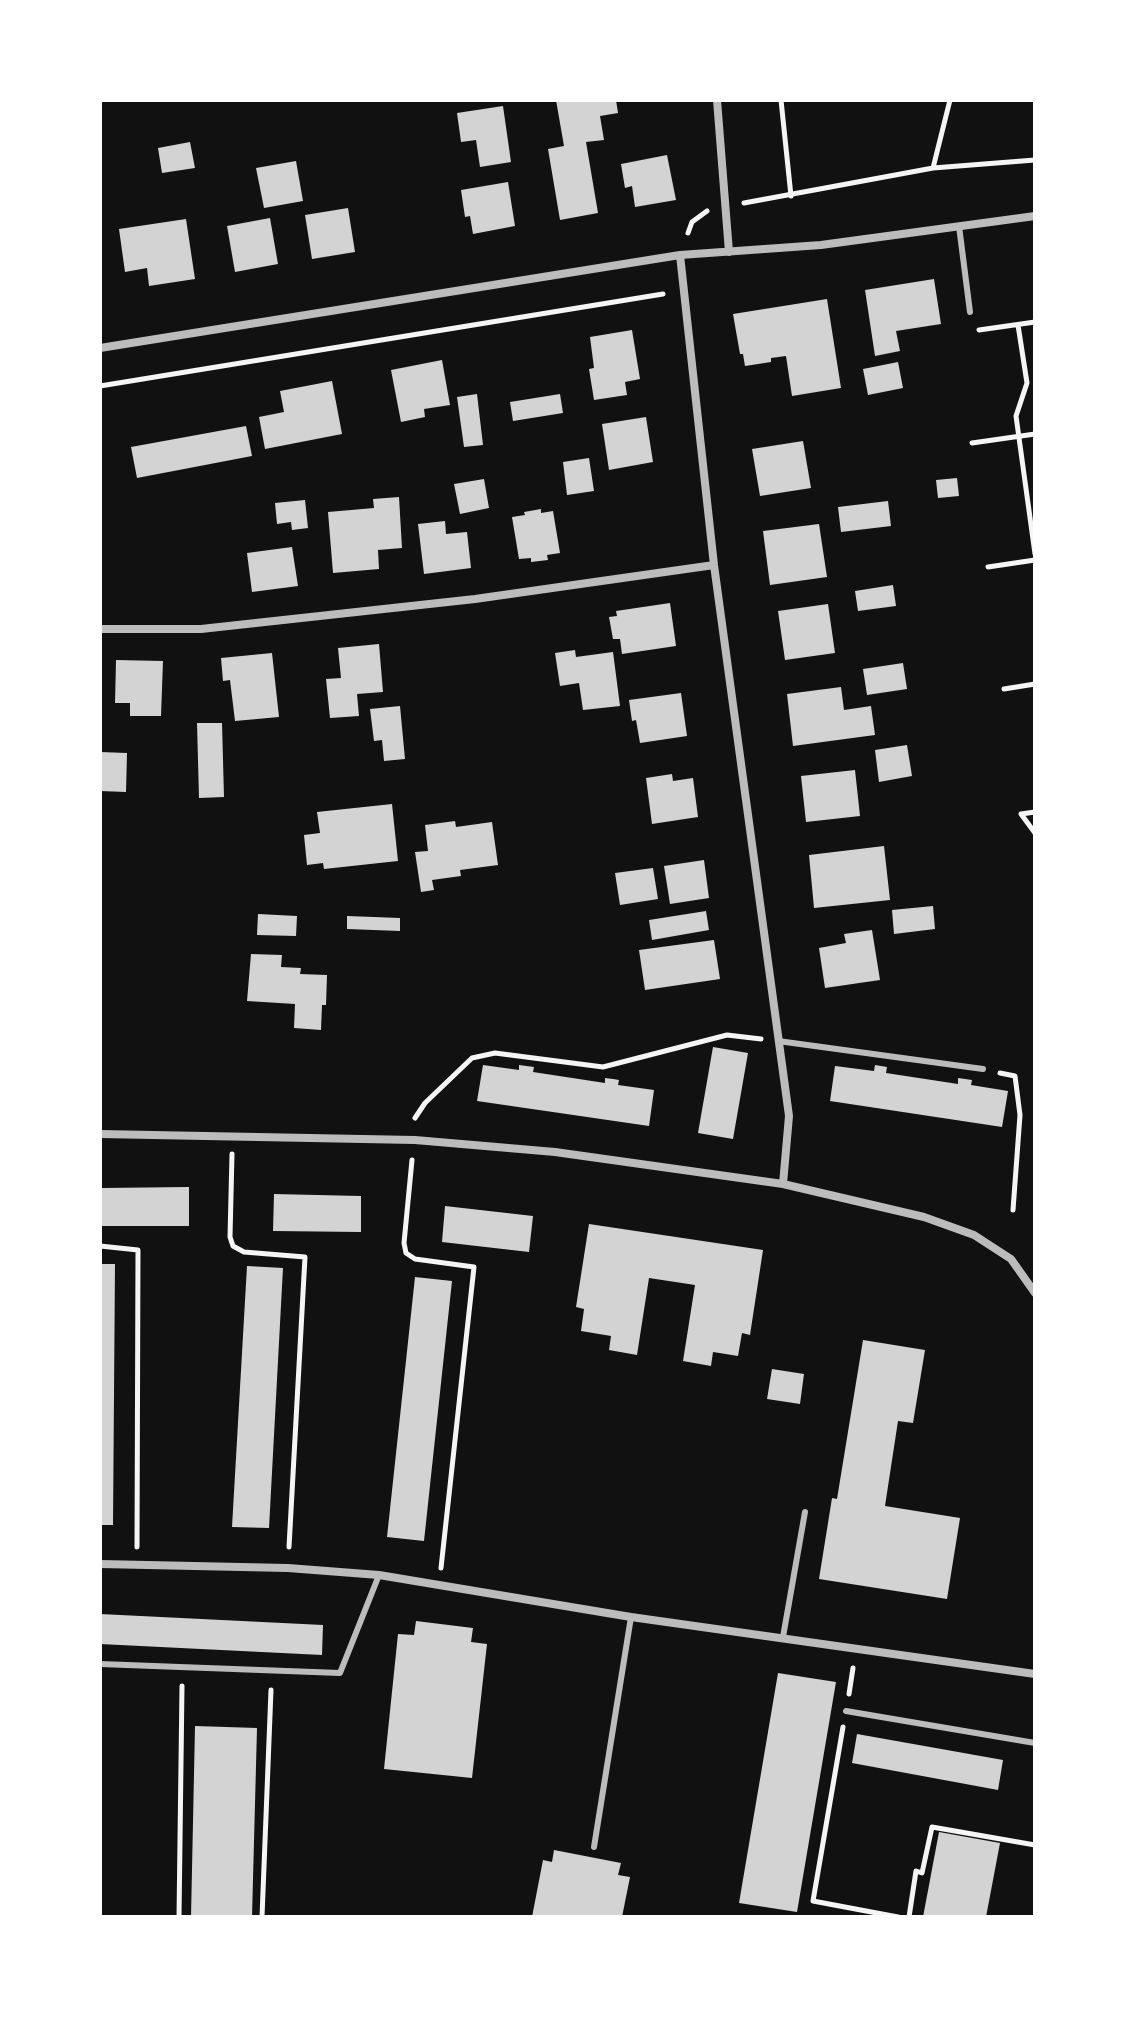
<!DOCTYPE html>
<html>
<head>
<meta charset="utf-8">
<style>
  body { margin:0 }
  #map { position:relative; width:1135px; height:2017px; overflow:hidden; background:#111; font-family:"Sofia Sans Condensed",sans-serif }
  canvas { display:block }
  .frame { position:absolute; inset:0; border:102px solid #fff; pointer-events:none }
</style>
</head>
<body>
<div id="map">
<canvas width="1135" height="2017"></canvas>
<div class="frame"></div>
</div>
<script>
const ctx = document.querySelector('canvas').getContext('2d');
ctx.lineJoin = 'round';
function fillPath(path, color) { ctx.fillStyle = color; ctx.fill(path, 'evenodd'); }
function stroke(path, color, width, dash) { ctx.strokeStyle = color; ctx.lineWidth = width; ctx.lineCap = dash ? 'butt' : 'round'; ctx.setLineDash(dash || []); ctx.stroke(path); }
const building = new Path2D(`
  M556,100H616L618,113L600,116L604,140L586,142L598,213L560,220L548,149L564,146Z
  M503,106L511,162L480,167L476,140L461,142L457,113Z
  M190,142L195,168L162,173L158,148Z
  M667,155L676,200L635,207L632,186L625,188L621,164Z
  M296,161L303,201L264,208L256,168Z
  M508,182L515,226L473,234L470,216L465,217L461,190Z
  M348,208L355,252L312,259L305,215Z
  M270,218L278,264L235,272L227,226Z
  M186,219L195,279L149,286L147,268L125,272L119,229Z
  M934,279L941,324L896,331L900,351L875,356L865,290Z
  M827,299L841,388L792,396L786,356L771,358V362L745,366L743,354H740L733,314Z
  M632,330L640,379L625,382L627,395L594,400L589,369L594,368L590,337Z
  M442,360L450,405L424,409L425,417L401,422L391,370Z
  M898,362L903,388L868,395L863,369Z
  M332,381L342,434L265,449L259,417L284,412L280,391Z
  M477,394L483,445L464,447L457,397Z
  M560,394L563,413L513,421L510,402Z
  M646,417L653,462L609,470L602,424Z
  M246,426L252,456L137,478L131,447Z
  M803,441L811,488L760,496L752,449Z
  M589,458L594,491L567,495L563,462Z
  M957,478L959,496L938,498L936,480Z
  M484,479L489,508L460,514L454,484Z
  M399,497L402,548L378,550L379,569L333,573L328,512L374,508L373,499Z
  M305,500L308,528L292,530L291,522L277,524L275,503Z
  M888,501L891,526L841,532L838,507Z
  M541,509V513L553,511L560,553L547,555L548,560L531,562V558L519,559L512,517L525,515L524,512Z
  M445,521L446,534L467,532L471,568L424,574L418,524Z
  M819,524L827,577L770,585L763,531Z
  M292,547L298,586L252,592L247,553Z
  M893,585L896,606L858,611L855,591Z
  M670,603L676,646L622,654L620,639H613L609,617L617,616L616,611Z
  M828,604L835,653L785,660L778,611Z
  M379,644L383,692L357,694L359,716L330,718L326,679L341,678L338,648Z
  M575,650L576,657L613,652L620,706L583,710L579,683L560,686L555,653Z
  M272,653L279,717L235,721L230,680L223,681L221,658Z
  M116,660L163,661L161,716H130V703H115Z
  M903,663L907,689L867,695L863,669Z
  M841,687L844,710L871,706L875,735L793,746L787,694Z
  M681,693L687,736L640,743L636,720L632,721L629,700Z
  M400,706L405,759L384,761L382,740L374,741L370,709Z
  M197,723H222L224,797L199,798Z
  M907,745L912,776L879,782L875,750Z
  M100,752L127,753L126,792L100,791Z
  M855,770L860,816L806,822L801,776Z
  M672,774L673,781L693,778L698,817L652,824L646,778Z
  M392,804L398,861L324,869L323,863L307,865L304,835L320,833L317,812Z
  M455,821L456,827L492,822L498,865L460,870L461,876L432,880L434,890L421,892L415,852L428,851L425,825Z
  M884,846L890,900L814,908L809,855Z
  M704,860L709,898L670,904L664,866Z
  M653,868L658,899L620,905L615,873Z
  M933,906L935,929L894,934L892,910Z
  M706,911L709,930L652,940L649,920Z
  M258,914L297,916L296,936L257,935Z
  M347,916L400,918V931L347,929Z
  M872,930L880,980L825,988L819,948L846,943L844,934Z
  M714,940L720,979L645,990L639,950Z
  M251,954L282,955L281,967L301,968L300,974L327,975L326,1005H322L321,1030L294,1028L295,1004L247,1001Z
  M713,1047L748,1053L733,1139L698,1133Z
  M483,1065L519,1070V1065L534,1067L533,1072L605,1083V1078L613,1079L619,1080L618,1085L654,1090L649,1126L477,1101Z
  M875,1065L887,1067L886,1073L958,1084V1078L972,1080L971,1085L1008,1091L1002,1127L830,1101L835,1066L874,1071Z
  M189,1187V1226H102V1188Z
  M274,1194L361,1196V1232L273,1231Z
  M445,1206L533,1216L529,1252L442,1242Z
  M589,1224L763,1250L750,1335L742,1333L738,1356L713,1352L711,1366L683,1361L695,1285L649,1278L637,1355L609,1350L611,1336L581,1331L584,1309L576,1307Z
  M100,1264H115L113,1525H100Z
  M247,1266L283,1268L269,1528L232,1527Z
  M415,1277L452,1281L424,1541L387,1537Z
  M863,1340L925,1350L913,1423L898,1421L885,1506L960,1518L947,1599L819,1579L832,1498L837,1499Z
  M772,1369L804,1374L800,1404L767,1399Z
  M100,1614L323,1625L322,1655L100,1644Z
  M416,1621L473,1628L471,1642L487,1644L472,1778L384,1769L398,1634L414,1635Z
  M778,1673L836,1682L797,1912L739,1903Z
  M195,1726L257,1728L252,1917H191Z
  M857,1734L1003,1760L998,1790L852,1763Z
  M939,1832L1000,1843L986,1917H923Z
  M554,1850L621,1863L618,1875L630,1877L622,1917H532L543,1860L552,1862Z`);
const path = new Path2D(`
  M781,100L791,196
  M933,168L950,100
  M744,203L933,168L1035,160
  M688,233L692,222L707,211
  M1018,325L1027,383L1016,416L1035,554
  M979,330L1035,322
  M100,386L663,294
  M972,443L1035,434
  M988,567L1035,560
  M1004,689L1035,684
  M1035,812L1021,814L1035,833
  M1000,1073L1015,1076L1020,1115L1013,1210
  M415,1118L425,1103L472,1058L495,1053L603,1067L727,1035L761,1039
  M232,1154L230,1237L233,1246L244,1252L305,1257L289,1547
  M412,1160L404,1243L406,1253L415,1259L474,1267L441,1568
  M100,1246L138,1250L137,1547
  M849,1694L853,1668
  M843,1727L813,1901L898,1917
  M179,1917L182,1686
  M262,1917L271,1690
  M909,1917L916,1871L922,1873L932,1827L1035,1845`);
const service = new Path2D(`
  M959,226L970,312
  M778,1041L983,1069
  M783,1637L805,1512
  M100,1664L340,1673L379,1575
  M846,1711L1035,1743
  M594,1847L631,1617`);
const minor = new Path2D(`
  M717,100L729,252
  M680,255L714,565L789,1116L783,1184
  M100,348L680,255L821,245L1035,216
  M100,629H201L475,599L714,565
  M100,1134L415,1140L555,1152L783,1184L924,1217L974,1235L1011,1259L1035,1293
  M100,1564L288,1568L379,1575L631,1617L1035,1674`);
fillPath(building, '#d3d3d3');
stroke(path, '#f5f5f5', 5);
stroke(service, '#bcbcbc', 6);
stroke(minor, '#bcbcbc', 8);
</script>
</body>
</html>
